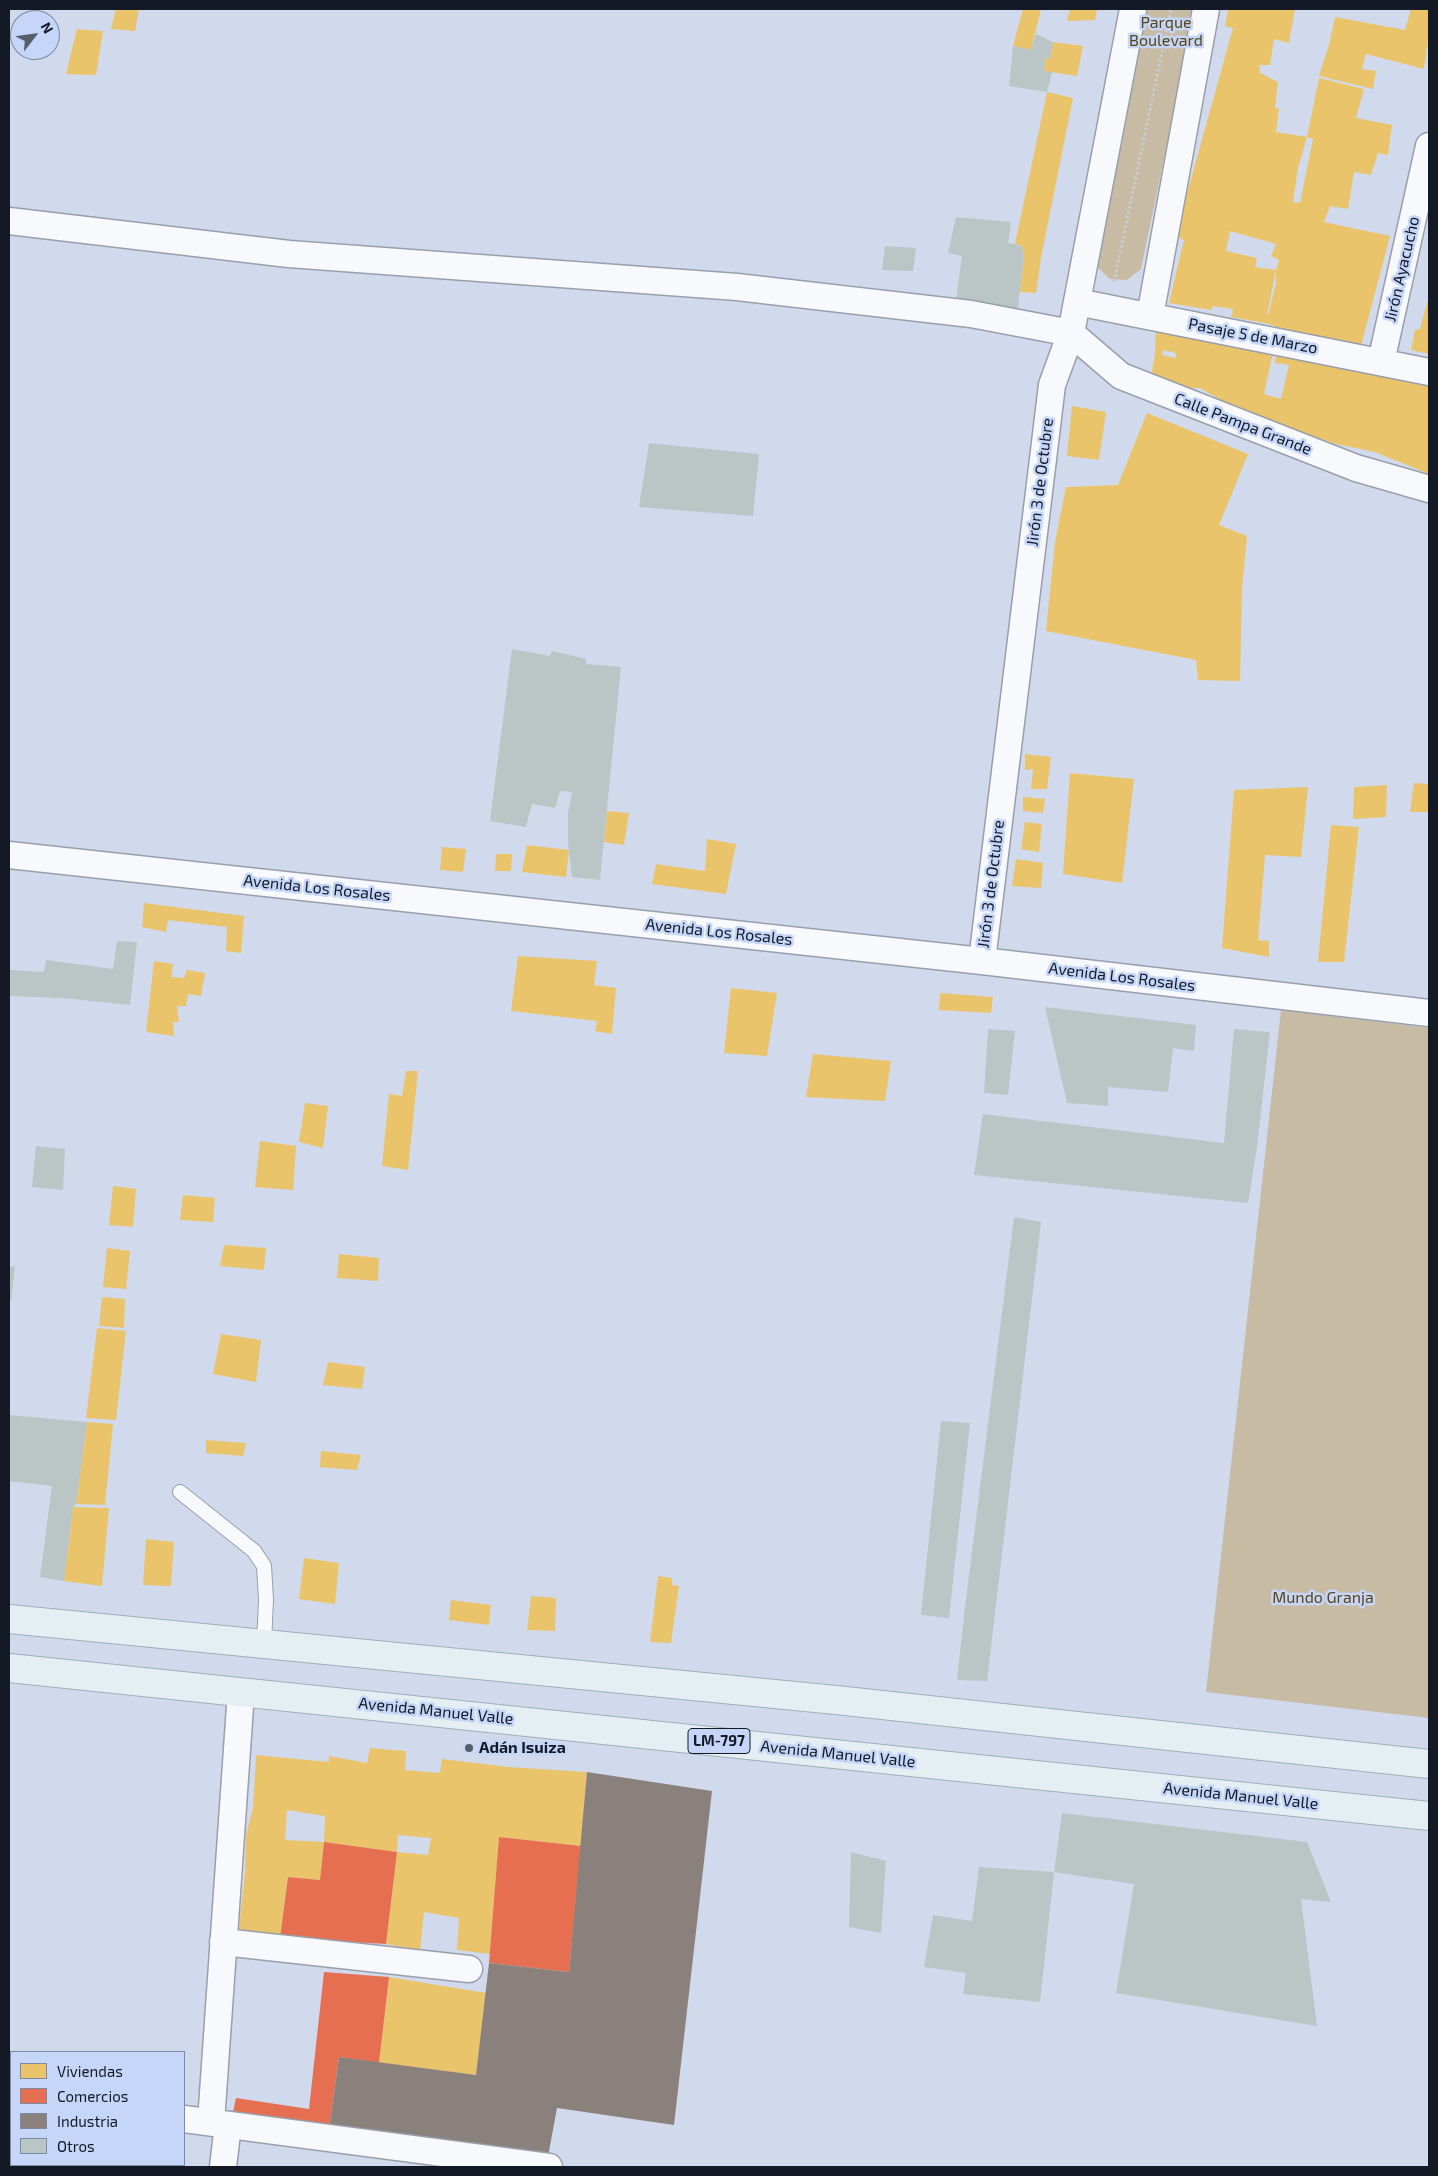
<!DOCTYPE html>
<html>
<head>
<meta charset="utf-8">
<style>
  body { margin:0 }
  #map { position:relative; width:1438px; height:2176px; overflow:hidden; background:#d1daec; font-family:"Exo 2",sans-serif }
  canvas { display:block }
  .frame { position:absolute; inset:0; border:10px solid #131925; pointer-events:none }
  .legend { position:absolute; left:10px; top:2051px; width:175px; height:115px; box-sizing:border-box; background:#c5d6f8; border:1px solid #7e8aa4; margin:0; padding:6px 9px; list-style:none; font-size:15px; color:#131925 }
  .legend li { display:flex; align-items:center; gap:10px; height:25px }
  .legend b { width:25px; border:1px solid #7e8aa4 }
  .north { position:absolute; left:10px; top:10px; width:50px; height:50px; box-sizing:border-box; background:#c5d6f8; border:1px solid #7e8aa4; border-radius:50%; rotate:60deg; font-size:14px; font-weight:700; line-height:20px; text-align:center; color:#131925 }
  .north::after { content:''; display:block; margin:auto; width:18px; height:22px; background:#565d6b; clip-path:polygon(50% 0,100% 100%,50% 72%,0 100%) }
</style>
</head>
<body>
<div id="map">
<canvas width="1438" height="2176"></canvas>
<div class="frame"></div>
<ul class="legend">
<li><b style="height:14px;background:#e9c46a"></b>Viviendas</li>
<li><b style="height:14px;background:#e76f51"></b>Comercios</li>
<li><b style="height:14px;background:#8a817c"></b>Industria</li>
<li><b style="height:14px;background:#b9c6c5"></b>Otros</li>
</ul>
<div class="north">N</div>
</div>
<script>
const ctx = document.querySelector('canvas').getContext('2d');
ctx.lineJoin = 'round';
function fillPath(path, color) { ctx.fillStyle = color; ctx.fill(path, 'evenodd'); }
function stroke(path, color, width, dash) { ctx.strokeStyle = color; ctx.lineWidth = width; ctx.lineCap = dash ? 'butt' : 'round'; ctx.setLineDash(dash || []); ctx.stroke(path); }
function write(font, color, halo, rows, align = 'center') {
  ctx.font = font + ' "Exo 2",sans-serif'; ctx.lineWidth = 5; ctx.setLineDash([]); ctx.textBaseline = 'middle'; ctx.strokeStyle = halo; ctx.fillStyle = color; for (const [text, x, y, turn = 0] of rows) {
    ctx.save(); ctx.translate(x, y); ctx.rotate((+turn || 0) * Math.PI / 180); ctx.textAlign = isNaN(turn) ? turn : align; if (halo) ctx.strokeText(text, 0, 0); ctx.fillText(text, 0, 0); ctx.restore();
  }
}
const green = new Path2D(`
  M1146,9H1195L1141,269L1127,280L1110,279L1095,265L1096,258Z
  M1281,1010L1429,1028V1718L1206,1692Z`);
const homes = new Path2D(`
  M116,9H139L135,31L111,29Z
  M1023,9H1041L1031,50L1013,46Z
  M1070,9H1097L1095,20L1067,21Z
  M1228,9H1295L1289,43L1274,39L1270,65H1259L1260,73L1278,82L1275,108H1279L1276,132L1307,137L1298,168L1293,202L1300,203L1313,139L1307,137L1319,78L1364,89L1356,118L1392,125L1388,155L1378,153L1371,175L1354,172L1348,209L1330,206L1324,222L1390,236L1361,346L1310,337L1265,323L1231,317L1233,309L1212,306V310L1169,303L1184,240L1177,237L1180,219L1233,28L1225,26ZM1230,231L1276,244L1271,256L1279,260L1276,270L1255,267L1257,258L1226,251ZM1276,270V284L1268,315H1267Z
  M1411,9H1429V34L1424,69L1366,54L1362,69L1376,71L1373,89L1319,76L1329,45L1335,17L1405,30Z
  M77,29L103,31L96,75L66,74Z
  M1053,42L1083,46L1077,76L1044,71L1045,58L1050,59Z
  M1047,92L1073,98L1041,258L1036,293L1020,292L1024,256L1022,246L1015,244Z
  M1429,296V354L1411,350L1415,330L1420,329Z
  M1156,322L1274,348L1264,394L1281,399L1289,365L1275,363L1277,348L1429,383V474L1375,452L1336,444L1293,429L1221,400L1200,388H1182L1151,377L1155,354ZM1163,350L1176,353L1175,358L1162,355Z
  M1072,406L1106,412L1099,460L1067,456Z
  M1147,413L1248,454L1219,525L1247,536L1242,589L1240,681L1198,680L1196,660L1046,631L1055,542L1066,487L1118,485Z
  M1025,754L1051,757L1047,789H1031L1033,769L1025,770Z
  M1070,773L1134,779L1122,883L1063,874Z
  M1414,783L1429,784V812H1410Z
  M1387,785L1386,817L1353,819L1354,787Z
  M1308,787L1301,857L1265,855L1258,940L1269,941V957L1222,948L1234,790Z
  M1023,797L1045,799L1043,813L1023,811Z
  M607,811L629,813L624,845L604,842Z
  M1025,822L1042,824L1039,852L1021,849Z
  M1331,825L1359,827L1344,962H1318Z
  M707,839L736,844L726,894L652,884L656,864L705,871Z
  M527,845L569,850L566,877L522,872Z
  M442,847L466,849L463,872L440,870Z
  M496,854H512L511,871H495Z
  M1016,859L1043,863L1041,888L1012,886Z
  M144,903L244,916L241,953L226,951L227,927L168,920L166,932L142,927Z
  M518,956L597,961L594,985L616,988L612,1034L595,1031L597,1021L511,1011Z
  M154,961L173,964L171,977L184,978L187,970L205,973L201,996L188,994L186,1006H177L179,1022H173L174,1036L146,1032Z
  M731,988L777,993L767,1056L724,1053Z
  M940,993L993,997L991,1013L939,1010Z
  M813,1054L891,1061L885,1101L806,1097Z
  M406,1071H418L408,1170L382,1166L389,1094L402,1096Z
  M305,1103L328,1106L323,1148L299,1142Z
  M260,1141L296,1146L293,1190L255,1187Z
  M113,1186L136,1189L133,1227L109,1225Z
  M183,1195L215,1198L213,1222L180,1220Z
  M224,1245L266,1248L264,1270L220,1266Z
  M107,1248L130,1251L126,1289L103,1287Z
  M339,1254L379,1258L378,1281L337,1278Z
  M102,1297L125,1299L124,1328L99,1326Z
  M97,1328L126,1331L116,1420L86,1418Z
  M221,1334L261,1340L256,1382L213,1374Z
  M328,1362L365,1367L362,1389L323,1385Z
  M87,1422L113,1424L105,1505L76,1504Z
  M206,1440L246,1443L243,1456L206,1453Z
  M321,1451L361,1455L357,1470L320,1467Z
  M73,1507L109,1508L102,1586L64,1581Z
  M146,1539L174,1542L171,1586L143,1585Z
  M304,1558L339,1563L335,1604L299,1599Z
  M658,1576L672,1578V1585L679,1586L671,1643L650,1642Z
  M531,1596L556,1598L555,1631L527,1630Z
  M451,1600L491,1605L489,1625L449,1620Z
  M370,1748L406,1751L405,1770L440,1773L442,1759L508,1767L587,1772L581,1846L499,1837L490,1954L457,1950L459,1918L424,1912L420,1950L386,1944L397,1852L324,1842L325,1816L287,1810L285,1840L324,1842L320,1880L288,1877L280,1938L239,1929L245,1873L246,1835L253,1808L256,1755L329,1762V1756L367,1763ZM398,1835L431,1838L428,1855L397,1852Z
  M389,1977L486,1993L476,2075L379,2063Z`);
const shops = new Path2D(`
  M499,1837L581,1846L569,1972L489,1963Z
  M324,1842L397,1852L386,1944L280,1938L288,1877L320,1880Z
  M324,1972L389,1977L379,2063L339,2057L329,2130L232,2117L236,2098L309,2109Z`);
const industry = new Path2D(`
  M587,1772L712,1791L674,2125L557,2108L547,2162L329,2130L339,2057L476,2075L489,1963L569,1972Z`);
const building = new Path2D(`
  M1036,34L1053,42L1050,59L1045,58L1044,71L1052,72L1047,92L1009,86L1013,46L1031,50Z
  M956,217L1011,222L1008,243L1022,246L1024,256L1018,308L956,300L962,256L948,253Z
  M885,246L916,248L913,271L882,270Z
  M649,443L759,454L753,516L639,507Z
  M512,649L550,656L552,651L586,659V664L621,667L600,880L572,877L568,842V813L572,792L560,791L555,808L532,804L526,827L490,821Z
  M117,941L137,942L130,1005L62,998L9,996V970L44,972L46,960L113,969Z
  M1045,1007L1196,1025L1194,1051L1173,1048L1168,1092L1108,1087V1106L1067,1103Z
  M988,1029L1015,1031L1008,1095L984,1093Z
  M1234,1029L1270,1032L1257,1147L1248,1203L974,1175L983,1114L1224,1143Z
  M36,1146L65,1149L63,1190L32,1187Z
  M1014,1217L1041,1222L987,1681L957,1680L965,1607Z
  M9,1266L15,1267L11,1301H9Z
  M9,1415L87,1422L76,1504L73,1507L64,1581L40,1577L52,1486L9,1481Z
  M941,1421L970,1423L949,1618L921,1615Z
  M1062,1813L1307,1842L1331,1902L1301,1899L1317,2026L1116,1993L1134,1884L1054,1872L1040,2002L963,1994L966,1973L924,1967L933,1915L972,1921L979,1867L1054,1872Z
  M851,1852L886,1861L881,1933L849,1927Z`);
const path = new Path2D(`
  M1114,282L1171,9`);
const service = new Path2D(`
  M180,1492L254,1551L264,1566L266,1600L264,1644`);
const minor = new Path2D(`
  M9,221L289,254L737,287L971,314L1071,333L1121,376L1356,468L1429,489
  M1077,302L1429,372
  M1150,316L1206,9
  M1381,362L1429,146
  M9,855L982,961L1429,1013
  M982,961L1052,385L1071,333L1133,9
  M223,1942L469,1969
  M9,2097H11
  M184,2119L549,2167
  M211,2122L241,1692
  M223,2167L228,2125`);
const primary = new Path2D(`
  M9,1619L836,1700L1429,1764
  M9,1668L1429,1816`);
const markers = [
  [469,1748,5,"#565d6b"]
];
const shields = [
  [719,1741,62]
];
const shieldNames = [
  ["LM-797",719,1741]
];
const parkNames = [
  ["Parque",1166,23],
  ["Boulevard",1166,41],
  ["Mundo Granja",1323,1598]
];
const streetNames = [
  ["Jirón Ayacucho",1402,269,-77],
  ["Pasaje 5 de Marzo",1253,336,11],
  ["Calle Pampa Grande",1243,424,21],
  ["Jirón 3 de Octubre",1040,482,-83],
  ["Jirón 3 de Octubre",991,884,-83],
  ["Avenida Los Rosales",317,888,6],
  ["Avenida Los Rosales",719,932,6],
  ["Avenida Los Rosales",1122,977,7],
  ["Avenida Manuel Valle",436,1711,6],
  ["Avenida Manuel Valle",838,1754,6],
  ["Avenida Manuel Valle",1241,1796,6]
];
const poiNames = [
  ["Adán Isuiza",479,1748]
];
fillPath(green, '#c7bba4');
fillPath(homes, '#e9c46a');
fillPath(shops, '#e76f51');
fillPath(industry, '#8a817c');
fillPath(building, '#b9c6c5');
stroke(service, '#989fac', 16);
stroke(minor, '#989fac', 29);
stroke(primary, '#9dafb9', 30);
stroke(path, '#c9ccd1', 3, [2.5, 2.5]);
stroke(service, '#f8f9fc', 14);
stroke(minor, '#f8f9fc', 26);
stroke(primary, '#e5eef2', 28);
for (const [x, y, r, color] of markers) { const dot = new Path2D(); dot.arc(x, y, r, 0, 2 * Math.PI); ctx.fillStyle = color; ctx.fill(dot); stroke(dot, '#c5d6f8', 2); }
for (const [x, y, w] of shields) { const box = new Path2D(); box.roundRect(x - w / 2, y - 12.5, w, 25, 4); ctx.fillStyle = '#c5d6f8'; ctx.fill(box); stroke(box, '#131925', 1); }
write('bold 15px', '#131925', null, shieldNames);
write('16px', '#594414', '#c5d6f8', parkNames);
write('16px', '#131925', '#c5d6f8', streetNames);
write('bold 16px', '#131925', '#c5d6f8', poiNames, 'left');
</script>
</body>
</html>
